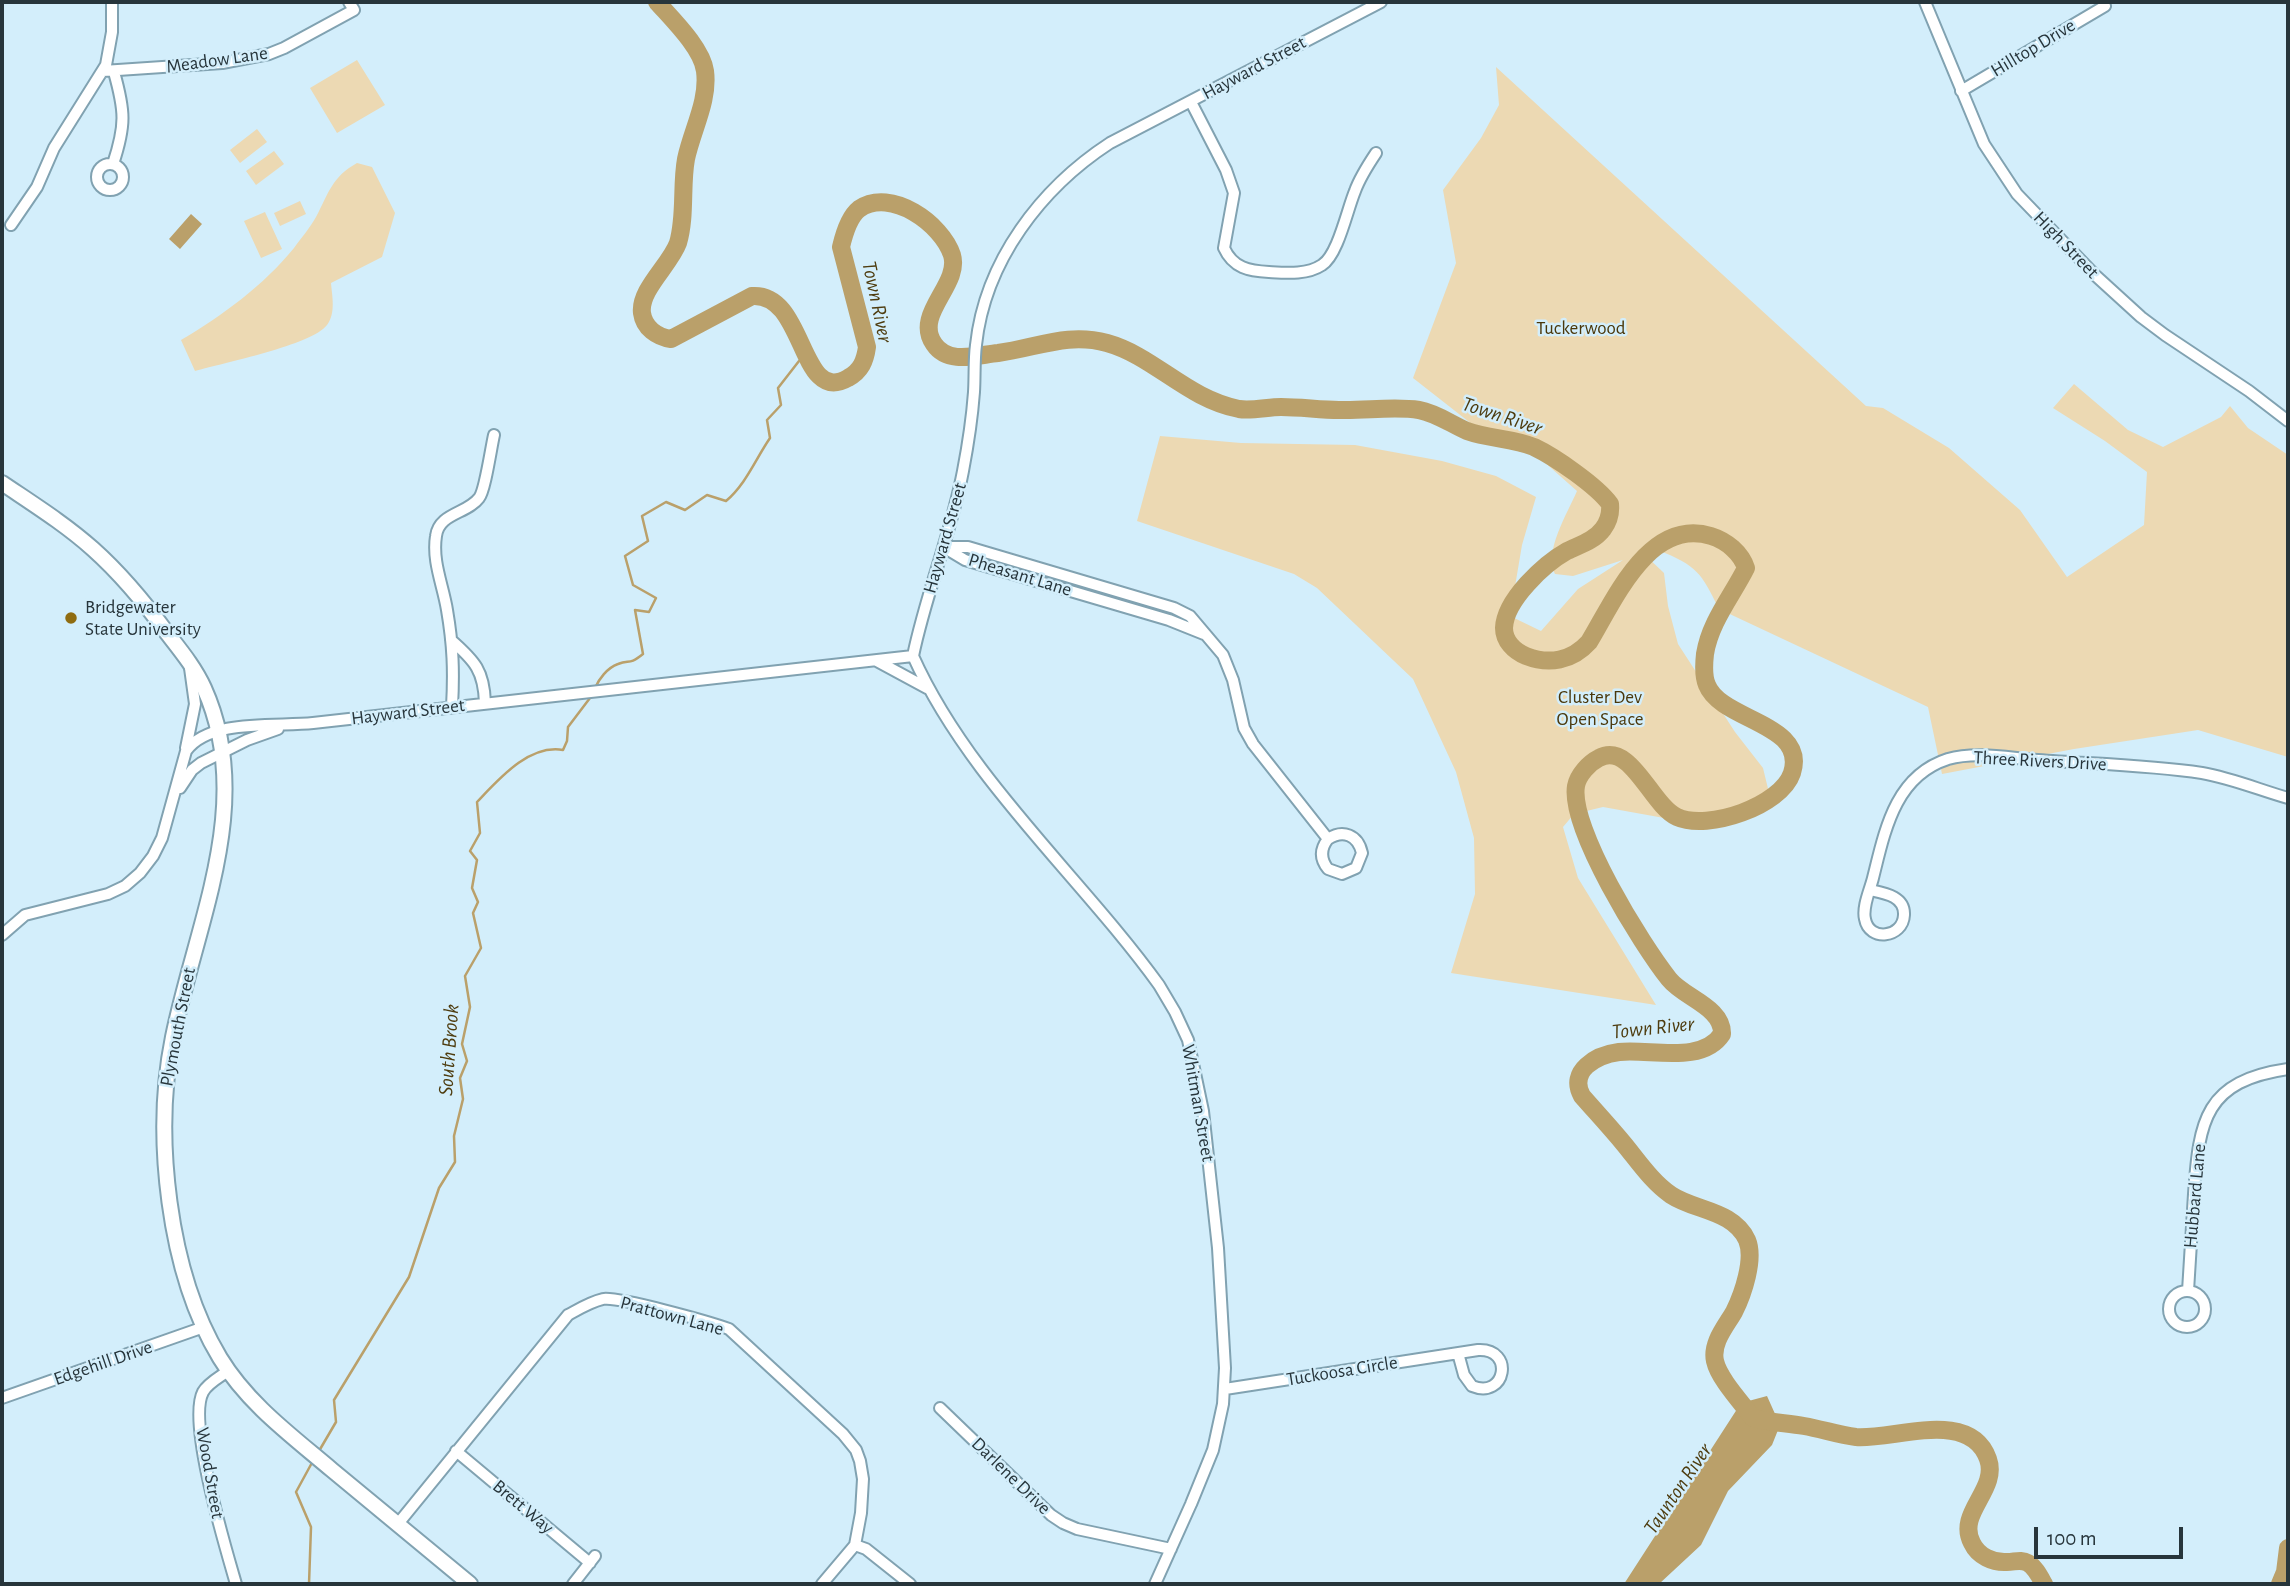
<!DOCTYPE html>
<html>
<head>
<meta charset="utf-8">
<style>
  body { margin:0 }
  #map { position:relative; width:2290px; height:1586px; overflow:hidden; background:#d3eefb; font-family:"Alegreya Sans",sans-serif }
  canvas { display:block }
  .frame { position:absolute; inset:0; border:4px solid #27353b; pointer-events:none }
  .scale { position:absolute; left:2034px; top:1527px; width:149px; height:32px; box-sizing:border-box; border:4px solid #27353b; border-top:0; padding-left:9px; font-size:21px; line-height:24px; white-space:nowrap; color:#27353b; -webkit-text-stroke:5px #d3eefb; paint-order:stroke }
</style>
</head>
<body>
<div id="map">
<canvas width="2290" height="1586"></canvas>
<div class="frame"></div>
<div class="scale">100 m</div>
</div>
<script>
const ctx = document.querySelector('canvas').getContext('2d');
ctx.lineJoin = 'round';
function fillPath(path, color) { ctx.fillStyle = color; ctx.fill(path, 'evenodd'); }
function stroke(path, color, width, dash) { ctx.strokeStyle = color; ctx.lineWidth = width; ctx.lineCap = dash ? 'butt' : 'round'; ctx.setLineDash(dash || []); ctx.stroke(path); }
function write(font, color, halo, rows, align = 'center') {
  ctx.font = font + ' "Alegreya Sans",sans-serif'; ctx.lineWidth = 5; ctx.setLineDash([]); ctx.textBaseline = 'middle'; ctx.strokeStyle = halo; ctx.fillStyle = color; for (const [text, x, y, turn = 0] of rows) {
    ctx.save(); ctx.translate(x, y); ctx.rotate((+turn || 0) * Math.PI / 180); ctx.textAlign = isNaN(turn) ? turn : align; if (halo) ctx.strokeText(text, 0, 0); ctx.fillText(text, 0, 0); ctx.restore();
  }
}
const green = new Path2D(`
  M357,60L385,105L337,133L310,88Z
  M1496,67L1866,406L1883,408L1949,448L2020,510L2067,577L2144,525L2147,472L2105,441L2053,408L2074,384L2128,430L2163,447L2221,417L2230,406L2248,428L2288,455V757L2198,730L2074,749L1942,774L1928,707L1719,609C1701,572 1697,566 1658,550L1644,554L1664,573L1668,606L1678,644L1735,732L1763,768L1771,801L1750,818L1714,827L1603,807L1574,814L1563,827L1578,878L1656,1005L1451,973L1475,894L1474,838L1456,772L1413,679L1317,588L1294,574L1137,521L1160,436L1241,443L1355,445L1442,461L1496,476L1536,497L1522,545L1510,616L1541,631L1578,589L1623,560L1573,576L1555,574C1543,553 1568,512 1577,491L1542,460L1473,425L1413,378L1456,263L1443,190L1481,138L1499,105Z
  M257,129L267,142L240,163L230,150Z
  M274,151L284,164L256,185L246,171Z
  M357,163L372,167L395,213L382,257L331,283C332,296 336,313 327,325C312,345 223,363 195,371L181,340C222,316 264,285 294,248C301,238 310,228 316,217C329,192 332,177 357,163Z
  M300,201L306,214L280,226L274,213Z
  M265,212L282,249L261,258L244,221Z`);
const water = new Path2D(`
  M191,214L202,224L180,249L169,239Z
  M1767,1396L1780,1425L1772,1445L1728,1491L1701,1545L1659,1584H1624L1741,1403Z`);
const stream = new Path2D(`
  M595,688C599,679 607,668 618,664C630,659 628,666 643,654L635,610L649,612L656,598L633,585L625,556L648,541L642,516L666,502L685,510L707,495L726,501C746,484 755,460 770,438L767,420L781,405L778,388L799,361L807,357
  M319,1451L336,1422L334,1400L409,1277L439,1188L455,1162L454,1136L463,1099L460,1078L467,1061L462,1044L470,1007L465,976L481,948L473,913L478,902L472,888L477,860L470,851L480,833L477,802C499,779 529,744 563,750L567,741L568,727L593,694
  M309,1584L311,1527L296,1492L314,1459`);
const river = new Path2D(`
  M657,2C672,19 702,48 705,71C709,101 692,130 686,159C681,186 686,216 678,243C670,265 639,290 642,313C644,328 657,337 671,339L752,296C806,292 799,406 848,378C861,371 865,361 867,347L841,247C844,234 849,217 859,209C891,187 942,224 952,255C961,285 913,314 934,344C948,365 977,355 998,353C1037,348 1067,332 1107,343C1154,356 1187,399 1239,409C1252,411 1268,407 1281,407C1301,407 1320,410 1339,410C1365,411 1393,406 1419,410C1436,413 1451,424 1467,431C1489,439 1513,438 1534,447C1555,457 1597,486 1610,504C1611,514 1609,521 1603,529C1594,541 1579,545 1567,551C1544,564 1505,600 1504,628C1504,641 1514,651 1526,656C1549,665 1572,661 1589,642C1614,601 1649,517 1711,536C1727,541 1741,553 1746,568C1732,596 1710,622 1705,654C1704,663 1703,676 1707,685C1721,721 1808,723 1792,773C1781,806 1708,831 1677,817C1651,805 1631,741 1599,758C1589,763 1578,775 1576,786C1569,828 1642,945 1669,979C1684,998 1723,1007 1722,1034C1702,1065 1648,1048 1619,1052C1596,1055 1568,1071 1582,1096C1596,1112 1610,1127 1624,1144C1638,1161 1652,1182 1671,1195C1695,1211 1733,1210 1747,1240C1755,1259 1743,1294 1734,1312C1726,1326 1711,1343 1715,1361C1719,1379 1742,1403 1753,1418
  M1757,1419C1773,1423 1788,1423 1804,1426C1822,1429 1838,1435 1856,1437C1894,1440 1970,1408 1988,1459C1999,1490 1956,1513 1972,1543C1978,1556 1993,1563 2007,1562C2015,1562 2021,1559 2028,1563C2035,1567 2040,1577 2044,1584
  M2280,1584L2285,1572L2288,1548`);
const minor = new Path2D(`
  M1925,2L1984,144L2017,194L2096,276L2141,317L2165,335L2249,391L2288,421
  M103,71L222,63L269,54L284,48L354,10L349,2
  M1961,91L2105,6
  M1191,102L1226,170L1234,193L1224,248C1233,268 1249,271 1269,272C1286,273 1307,275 1322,265C1338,255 1347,210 1355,191C1360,177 1368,165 1376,153
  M97 177a13 13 0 1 1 26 0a13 13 0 1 1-26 0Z
  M113,164C126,125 125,111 114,72
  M11,225L37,187L54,148L106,65L112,32V2
  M944,547H968L1174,608L1190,616L1223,655L1233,680L1244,728L1253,744L1328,839C1343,829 1358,835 1362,853L1356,868L1342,874L1328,869C1320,859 1320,849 1328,839
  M945,548L965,560L1169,620L1204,634
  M451,640C475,661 484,671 485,703
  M913,656C968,779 1081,877 1159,985L1175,1012L1188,1040L1203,1111L1218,1248L1225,1368L1223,1404L1213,1450L1191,1504L1155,1584
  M877,661L927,688
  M452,707C454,671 453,645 447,610C443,585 432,562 436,536C439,513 467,514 479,498C485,491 491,448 494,435
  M186,748L195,704L190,668
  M180,788L192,770L201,763L247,740L278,729
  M1870,890C1884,893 1905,896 1904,915C1903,938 1869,942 1865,919C1862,907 1870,890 1873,878C1885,830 1895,776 1948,759C1976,751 2009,758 2038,760C2092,764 2148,765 2202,773C2231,778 2260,790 2288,798
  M2,935L25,915L108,894L125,886L140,873L153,856L162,838L186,751C209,718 278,727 313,723L913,656C926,593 951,534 963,471C968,445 972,419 974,392C975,376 974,360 976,345C985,261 1041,188 1110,143L1381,2
  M2188,1291C2190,1258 2192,1226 2194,1194C2199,1120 2205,1081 2288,1069
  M2169 1309a18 18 0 1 1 36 0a18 18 0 1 1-36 0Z
  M228,1371C220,1377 208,1383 203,1392C187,1422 226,1549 236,1584
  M1225,1389L1478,1350C1515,1348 1506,1400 1472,1386L1464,1375L1458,1353
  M2,1398L204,1327
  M940,1408L1051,1515L1063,1523L1077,1529L1171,1549
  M456,1451L590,1563
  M397,1525L568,1315C579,1309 590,1302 603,1299C617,1296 710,1322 729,1329L843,1434L856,1450L860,1461L863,1479L861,1513L855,1545L822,1584
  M855,1545L866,1549L910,1584
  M573,1584L595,1556`);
const major = new Path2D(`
  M2,483C33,504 65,524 93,549C121,574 145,603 167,633C181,651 195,668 204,688C256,803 196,923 173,1037C153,1135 168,1272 220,1358C248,1404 292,1436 332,1470C378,1508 424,1546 470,1584`);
const markers = [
  [71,618,7,"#8f6c10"]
];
const streetNames = [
  ["Hilltop Drive",2033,48,-31],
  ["Meadow Lane",217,60,-8],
  ["Hayward Street",1254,68,-28],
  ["High Street",2066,245,46],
  ["Hayward Street",945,538,-74],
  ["Pheasant Lane",1020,575,17],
  ["Hayward Street",408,712,-7],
  ["Three Rivers Drive",2040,761,3],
  ["Plymouth Street",178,1027,-79],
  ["Whitman Street",1198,1103,80],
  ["Hubbard Lane",2195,1196,-85],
  ["Prattown Lane",672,1316,15],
  ["Edgehill Drive",103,1363,-19],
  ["Tuckoosa Circle",1342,1371,-9],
  ["Wood Street",210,1473,80],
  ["Darlene Drive",1011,1476,44],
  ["Brett Way",523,1507,40]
];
const parkNames = [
  ["Tuckerwood",1581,328],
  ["Cluster Dev",1600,697],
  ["Open Space",1600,719]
];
const poiNames = [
  ["Bridgewater",85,607],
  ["State University",85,629]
];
const waterNames = [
  ["Town River",877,302,78],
  ["Town River",1502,416,18],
  ["Town River",1653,1028,-6],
  ["South Brook",449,1050,-86],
  ["Taunton River",1678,1489,-56]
];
fillPath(green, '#ecd9b3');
fillPath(water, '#baa06a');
stroke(stream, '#baa06a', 2.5);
stroke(river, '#baa06a', 18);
stroke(minor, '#81a2b1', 14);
stroke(major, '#81a2b1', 18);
stroke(minor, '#fff', 10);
stroke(major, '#fff', 14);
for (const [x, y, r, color] of markers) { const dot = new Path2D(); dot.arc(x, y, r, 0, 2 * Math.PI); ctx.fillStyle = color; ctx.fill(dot); stroke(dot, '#d3eefb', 2.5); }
write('19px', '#27353b', '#d3eefb', streetNames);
write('19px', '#4a370a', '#d3eefb', parkNames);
write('19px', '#27353b', '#d3eefb', poiNames, 'left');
write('italic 21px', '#4e3c0f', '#d3eefb', waterNames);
</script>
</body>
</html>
